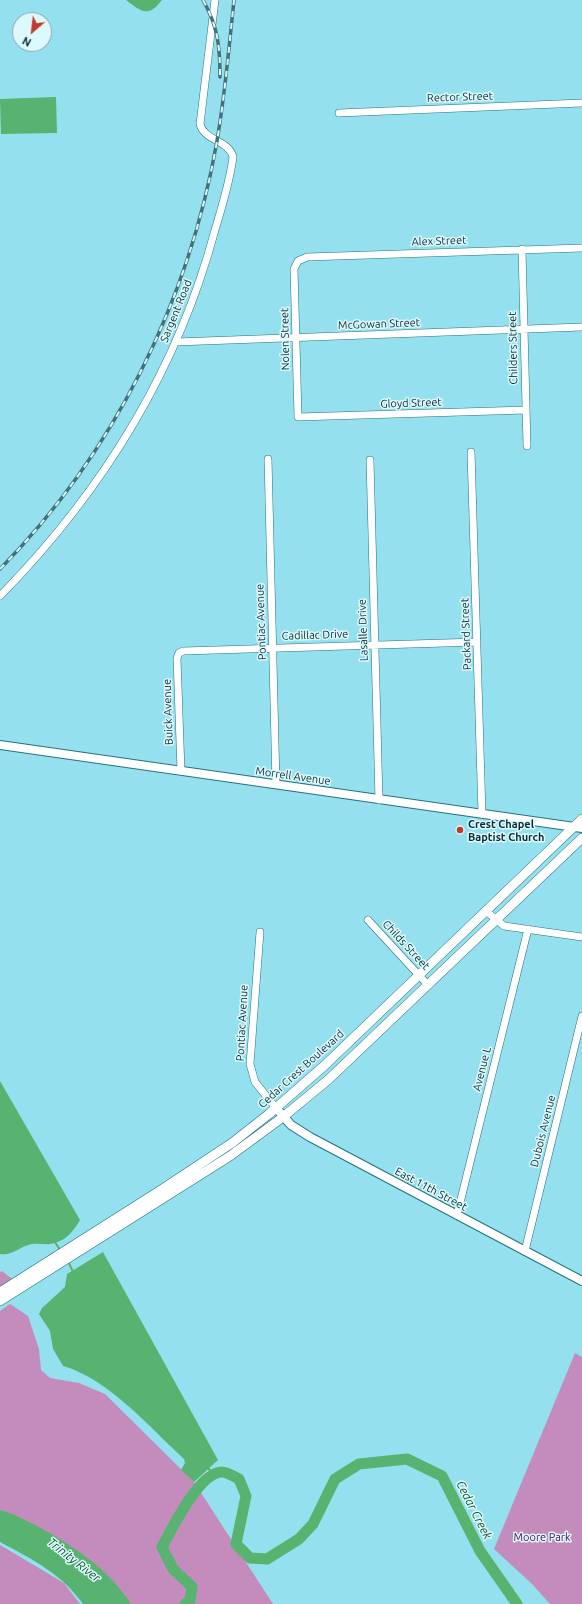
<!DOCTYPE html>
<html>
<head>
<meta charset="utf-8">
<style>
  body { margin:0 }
  #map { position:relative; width:582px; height:1604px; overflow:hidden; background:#95e0ee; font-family:Ubuntu,sans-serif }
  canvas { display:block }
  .north { position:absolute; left:12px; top:12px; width:40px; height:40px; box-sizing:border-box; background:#dcf9fe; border:1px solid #88a7ac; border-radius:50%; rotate:208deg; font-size:11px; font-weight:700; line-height:16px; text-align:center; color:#0a2b30 }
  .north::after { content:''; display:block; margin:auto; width:14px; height:18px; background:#c53929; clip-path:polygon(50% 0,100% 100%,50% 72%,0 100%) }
</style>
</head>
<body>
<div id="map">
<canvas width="582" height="1604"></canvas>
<div class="north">N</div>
</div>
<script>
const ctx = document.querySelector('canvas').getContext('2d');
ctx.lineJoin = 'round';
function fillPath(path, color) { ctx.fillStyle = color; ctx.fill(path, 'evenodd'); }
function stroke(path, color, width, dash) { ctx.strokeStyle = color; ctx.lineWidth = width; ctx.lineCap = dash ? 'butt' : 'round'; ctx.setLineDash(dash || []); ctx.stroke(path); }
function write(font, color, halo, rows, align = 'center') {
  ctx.font = font + ' Ubuntu,sans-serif'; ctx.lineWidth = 3; ctx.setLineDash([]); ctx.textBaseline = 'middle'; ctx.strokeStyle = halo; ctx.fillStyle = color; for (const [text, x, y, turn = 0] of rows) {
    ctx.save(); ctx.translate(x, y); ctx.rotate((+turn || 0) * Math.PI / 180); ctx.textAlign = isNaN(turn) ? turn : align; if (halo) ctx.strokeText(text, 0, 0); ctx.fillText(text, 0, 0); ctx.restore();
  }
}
const green = new Path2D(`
  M2,1271L12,1279L0,1286V1272Z
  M10,1304L28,1316L39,1349L41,1370L50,1378L79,1383L105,1394L194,1482L273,1604H116L0,1522V1311Z
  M575,1353L582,1357V1604H550L532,1584L494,1549Z
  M0,1545L64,1583L80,1604H0Z`);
const water = new Path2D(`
  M126,0H162C148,18 142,12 126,0Z
  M56,97L57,133L1,134L0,99Z
  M0,1081L80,1220C73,1232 65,1242 50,1244C44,1245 38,1243 32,1244C20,1246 13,1256 0,1254Z
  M103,1252L218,1460L194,1482L181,1470L185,1463L184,1459C149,1427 109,1379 63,1366L53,1349L50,1331L39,1314L42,1308L65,1287L67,1274Z
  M0,1510C13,1513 25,1520 37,1526C73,1546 108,1568 131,1604H83C62,1574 32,1559 0,1542Z`);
const stream = new Path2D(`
  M55,1242L60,1250
  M68,1261L73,1272
  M208,1468L214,1475`);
const river = new Path2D(`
  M185,1604L190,1601L192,1587L173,1569L162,1547C172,1529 199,1472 222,1472C227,1472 235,1477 239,1479L246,1496L236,1544L250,1558L267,1559L299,1539L313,1524L335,1479L359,1464L407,1459L442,1476L480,1551L517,1604`);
const minor = new Path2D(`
  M339,113L582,103
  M522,249L527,446
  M176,342L582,327
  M526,410L298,417L294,269L298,261L307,257L582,248
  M471,452L482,814
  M268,459L276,784
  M370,460L379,800
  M0,596C102,492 177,372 215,230C222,207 230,181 233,157C229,140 204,141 200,124L215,0
  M181,771L177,658L179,653L183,651L477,642
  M486,911L504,926L582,937
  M368,920L428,985
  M260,932L250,1064L255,1082L276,1108
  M457,1215L528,929
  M525,1251L582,1016`);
const tertiary = new Path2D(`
  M0,745L582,828
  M276,1108L291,1125L310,1137L582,1281`);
const secondary = new Path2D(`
  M0,1292L161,1190L232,1143L269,1114L325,1065L582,819
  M0,1301L230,1156L283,1117L329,1079L582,838`);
const rail = new Path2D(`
  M203,0C218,27 220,46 220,77
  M0,569C114,453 189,301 217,141C225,95 229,47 234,0`);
const markers = [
  [460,830,4,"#c53929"]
];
const streetNames = [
  ["Rector Street",460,97,-2],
  ["Alex Street",439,241,-2],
  ["Sargent Road",176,311,-68],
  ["McGowan Street",379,324,-2],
  ["Nolen Street",285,339,-91],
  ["Childers Street",513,348,-91],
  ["Gloyd Street",411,403,-2],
  ["Pontiac Avenue",261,622,-92],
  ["Lasalle Drive",363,630,-92],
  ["Packard Street",466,634,-92],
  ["Cadillac Drive",315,635,-2],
  ["Buick Avenue",168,712,-92],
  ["Morrell Avenue",293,776,8],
  ["Childs Street",406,945,47],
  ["Pontiac Avenue",242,1023,-87],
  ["Cedar Crest Boulevard",301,1069,-42],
  ["Avenue L",482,1069,-76],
  ["Dubois Avenue",543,1131,-76],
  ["East 11th Street",431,1189,28]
];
const poiNames = [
  ["Crest Chapel",468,824],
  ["Baptist Church",468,837]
];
const parkNames = [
  ["Moore Park",542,1537]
];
const waterNames = [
  ["Cedar Creek",474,1510,63],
  ["Trinity River",74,1560,38]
];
fillPath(green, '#c38cbd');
fillPath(water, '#57b36f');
stroke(stream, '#57b36f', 2);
stroke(river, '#57b36f', 11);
stroke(minor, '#23737f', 8);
stroke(tertiary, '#23737f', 10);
stroke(secondary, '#23737f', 10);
stroke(minor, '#fff', 7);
stroke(tertiary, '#fff', 8);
stroke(secondary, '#fff', 9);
stroke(rail, '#41727b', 3.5);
stroke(rail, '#dcf9fe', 2, [6]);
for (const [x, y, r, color] of markers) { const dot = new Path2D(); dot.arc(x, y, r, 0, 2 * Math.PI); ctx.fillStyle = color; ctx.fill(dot); stroke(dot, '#dcf9fe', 1.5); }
write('11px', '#0a2b30', '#dcf9fe', streetNames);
write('bold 11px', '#0a2b30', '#dcf9fe', poiNames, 'left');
write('11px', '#50064d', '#dcf9fe', parkNames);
write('italic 12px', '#115428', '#dcf9fe', waterNames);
</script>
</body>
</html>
